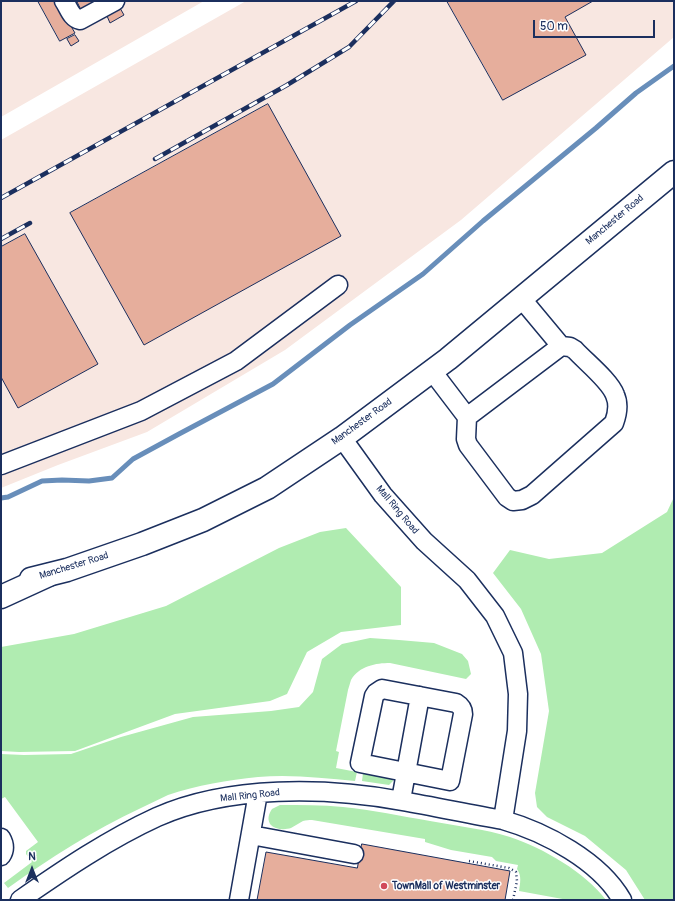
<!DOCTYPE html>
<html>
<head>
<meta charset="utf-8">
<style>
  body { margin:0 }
  #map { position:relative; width:675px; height:901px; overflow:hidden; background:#fff; font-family:Pangolin,sans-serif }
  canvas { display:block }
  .frame { position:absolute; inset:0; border:2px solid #1b2f5e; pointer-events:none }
  .north { position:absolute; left:12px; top:849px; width:40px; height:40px; -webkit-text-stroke:3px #fff; paint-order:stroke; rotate:0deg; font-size:11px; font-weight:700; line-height:16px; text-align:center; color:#1b2f5e }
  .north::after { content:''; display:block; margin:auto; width:14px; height:18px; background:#1b2f5e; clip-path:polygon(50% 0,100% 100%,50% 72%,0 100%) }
  .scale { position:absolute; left:533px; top:20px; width:122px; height:18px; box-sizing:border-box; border:2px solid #1b2f5e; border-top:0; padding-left:5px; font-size:12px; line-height:14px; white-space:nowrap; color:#1b2f5e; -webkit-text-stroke:3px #fff; paint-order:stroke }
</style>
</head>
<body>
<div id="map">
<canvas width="675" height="901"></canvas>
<div class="frame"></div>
<div class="north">N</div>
<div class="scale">50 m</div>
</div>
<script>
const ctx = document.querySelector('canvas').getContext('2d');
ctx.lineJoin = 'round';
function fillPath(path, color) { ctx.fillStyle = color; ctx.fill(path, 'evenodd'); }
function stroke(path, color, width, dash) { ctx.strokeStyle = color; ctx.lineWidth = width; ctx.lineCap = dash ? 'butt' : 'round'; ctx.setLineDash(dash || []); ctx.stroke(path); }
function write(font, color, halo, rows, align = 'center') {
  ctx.font = font + ' Pangolin,sans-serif'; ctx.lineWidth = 3; ctx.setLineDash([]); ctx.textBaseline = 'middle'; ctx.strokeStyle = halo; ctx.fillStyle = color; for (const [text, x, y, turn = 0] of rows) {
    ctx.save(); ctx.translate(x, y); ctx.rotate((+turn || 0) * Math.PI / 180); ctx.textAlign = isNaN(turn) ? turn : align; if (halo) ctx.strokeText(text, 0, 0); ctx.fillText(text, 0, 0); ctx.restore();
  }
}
const built = new Path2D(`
  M1,1H204L1,117Z
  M246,1H674V37L461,220L285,350L147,432L58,465L1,488V140Z`);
const green = new Path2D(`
  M674,497V900H645L626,870L585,836L547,817L537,807L535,793L549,711L541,654L521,609L493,573L510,550L549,559L602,553L667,512Z
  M346,528L401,587V625L341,632L307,652L287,694L270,701L175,714L75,751L19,752L1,751V647L74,634L166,606L279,548L320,532Z
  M370,638L399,640L434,643L462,654L468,661L471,674L466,679L390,663C376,663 359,666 351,680C350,683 349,687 348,690L336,751L339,752L336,768L357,772L355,781C323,778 290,774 258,777C228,780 197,785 168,795C159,799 150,804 141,808C94,830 50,858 8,888L4,883L32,862L26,854V851L38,842L5,797L1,799V754L24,755L71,754L121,737L193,717L271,711L299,707L313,692L322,659L342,644Z
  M363,773L392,779L393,781L389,785L362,781Z
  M280,805C301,805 322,805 343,807C373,810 401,816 430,821C457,826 485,829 510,837C543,848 585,872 606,900H568L519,891C520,883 522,876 517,869L518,865L496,861L492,857L451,850L425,842V839L312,820C309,820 306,820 303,821C299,823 295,826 291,828C285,830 275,830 270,824C267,818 269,814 272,809Z`);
const stream = new Path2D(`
  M1,498L8,497L42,481L62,480L89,481L112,478L133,459L179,434L273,384L350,325L423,274L483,221L596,128L636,93L674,66`);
const building = new Path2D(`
  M38,1H56L75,33L60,41Z
  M77,1H101L82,11Z
  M447,1H593L565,17L586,55L503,100Z
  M120,8L124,15L110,23L107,16Z
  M75,35L79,41L71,46L67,39Z
  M268,104L341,236L144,345L70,213Z
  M25,234L98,364L18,408L1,377V247Z
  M362,844L510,871L505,900H257L266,852L357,868Z`);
const path = new Path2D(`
  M469,861L509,868L516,872L517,881L513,900`);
const minor = new Path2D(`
  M64,1C69,8 71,18 80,20L115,1
  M432,371L467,417L561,346L521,298
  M467,417L466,439L468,445L507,497L513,501L522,500L532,495L614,423C617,415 619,404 615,395C610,381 586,362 575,350L570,347L561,346
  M342,438L383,495L424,541L467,580L495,616L513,653L518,694L517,731L503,820
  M1,465L141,411L236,361L338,285
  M382,689L456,703C461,706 463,709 463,714L450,781L360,763L374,696L376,693Z
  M401,800L420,696
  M251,835L354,854
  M1,838C5,845 5,850 1,856
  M20,900C63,870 109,839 157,817C229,785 326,787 402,801C436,807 469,814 503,820C545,832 600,861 622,900
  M239,900L258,793`);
const major = new Path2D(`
  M31,579L67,570L142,544L203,520L267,488L342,438L448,359L674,172`);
const highway = new Path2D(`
  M1,597L49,575`);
const rail = new Path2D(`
  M155,159L287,85L349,47L394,1
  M1,198L356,1
  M1,239L30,223`);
const markers = [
  [384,886,4,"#d1495b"]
];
const streetNames = [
  ["Manchester Road",615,220,-40],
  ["Manchester Road",362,422,-36],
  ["Mall Ring Road",397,510,50],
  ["Manchester Road",74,566,-17],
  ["Mall Ring Road",250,796,-6]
];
const poiNames = [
  ["TownMall of Westminster",392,886]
];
fillPath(built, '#f8e7e1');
fillPath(green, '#b0ecb1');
stroke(stream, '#688eba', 5);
fillPath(building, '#e6ae9c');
stroke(building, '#1b2f5e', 1);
stroke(minor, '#1b2f5e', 21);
stroke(major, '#1b2f5e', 25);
stroke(highway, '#1b2f5e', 25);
stroke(path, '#1b2f5e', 2.5, [1, 3]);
stroke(minor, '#fff', 18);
stroke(major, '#fff', 22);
stroke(highway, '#fff', 22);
stroke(rail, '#1b2f5e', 4.5);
stroke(rail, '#fff', 3, [9]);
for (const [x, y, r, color] of markers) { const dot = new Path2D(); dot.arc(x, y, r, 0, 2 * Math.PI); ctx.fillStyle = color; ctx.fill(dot); stroke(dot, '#fff', 1.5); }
write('10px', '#1b2f5e', '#fff', streetNames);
write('bold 10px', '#1b2f5e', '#fff', poiNames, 'left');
</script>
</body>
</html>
